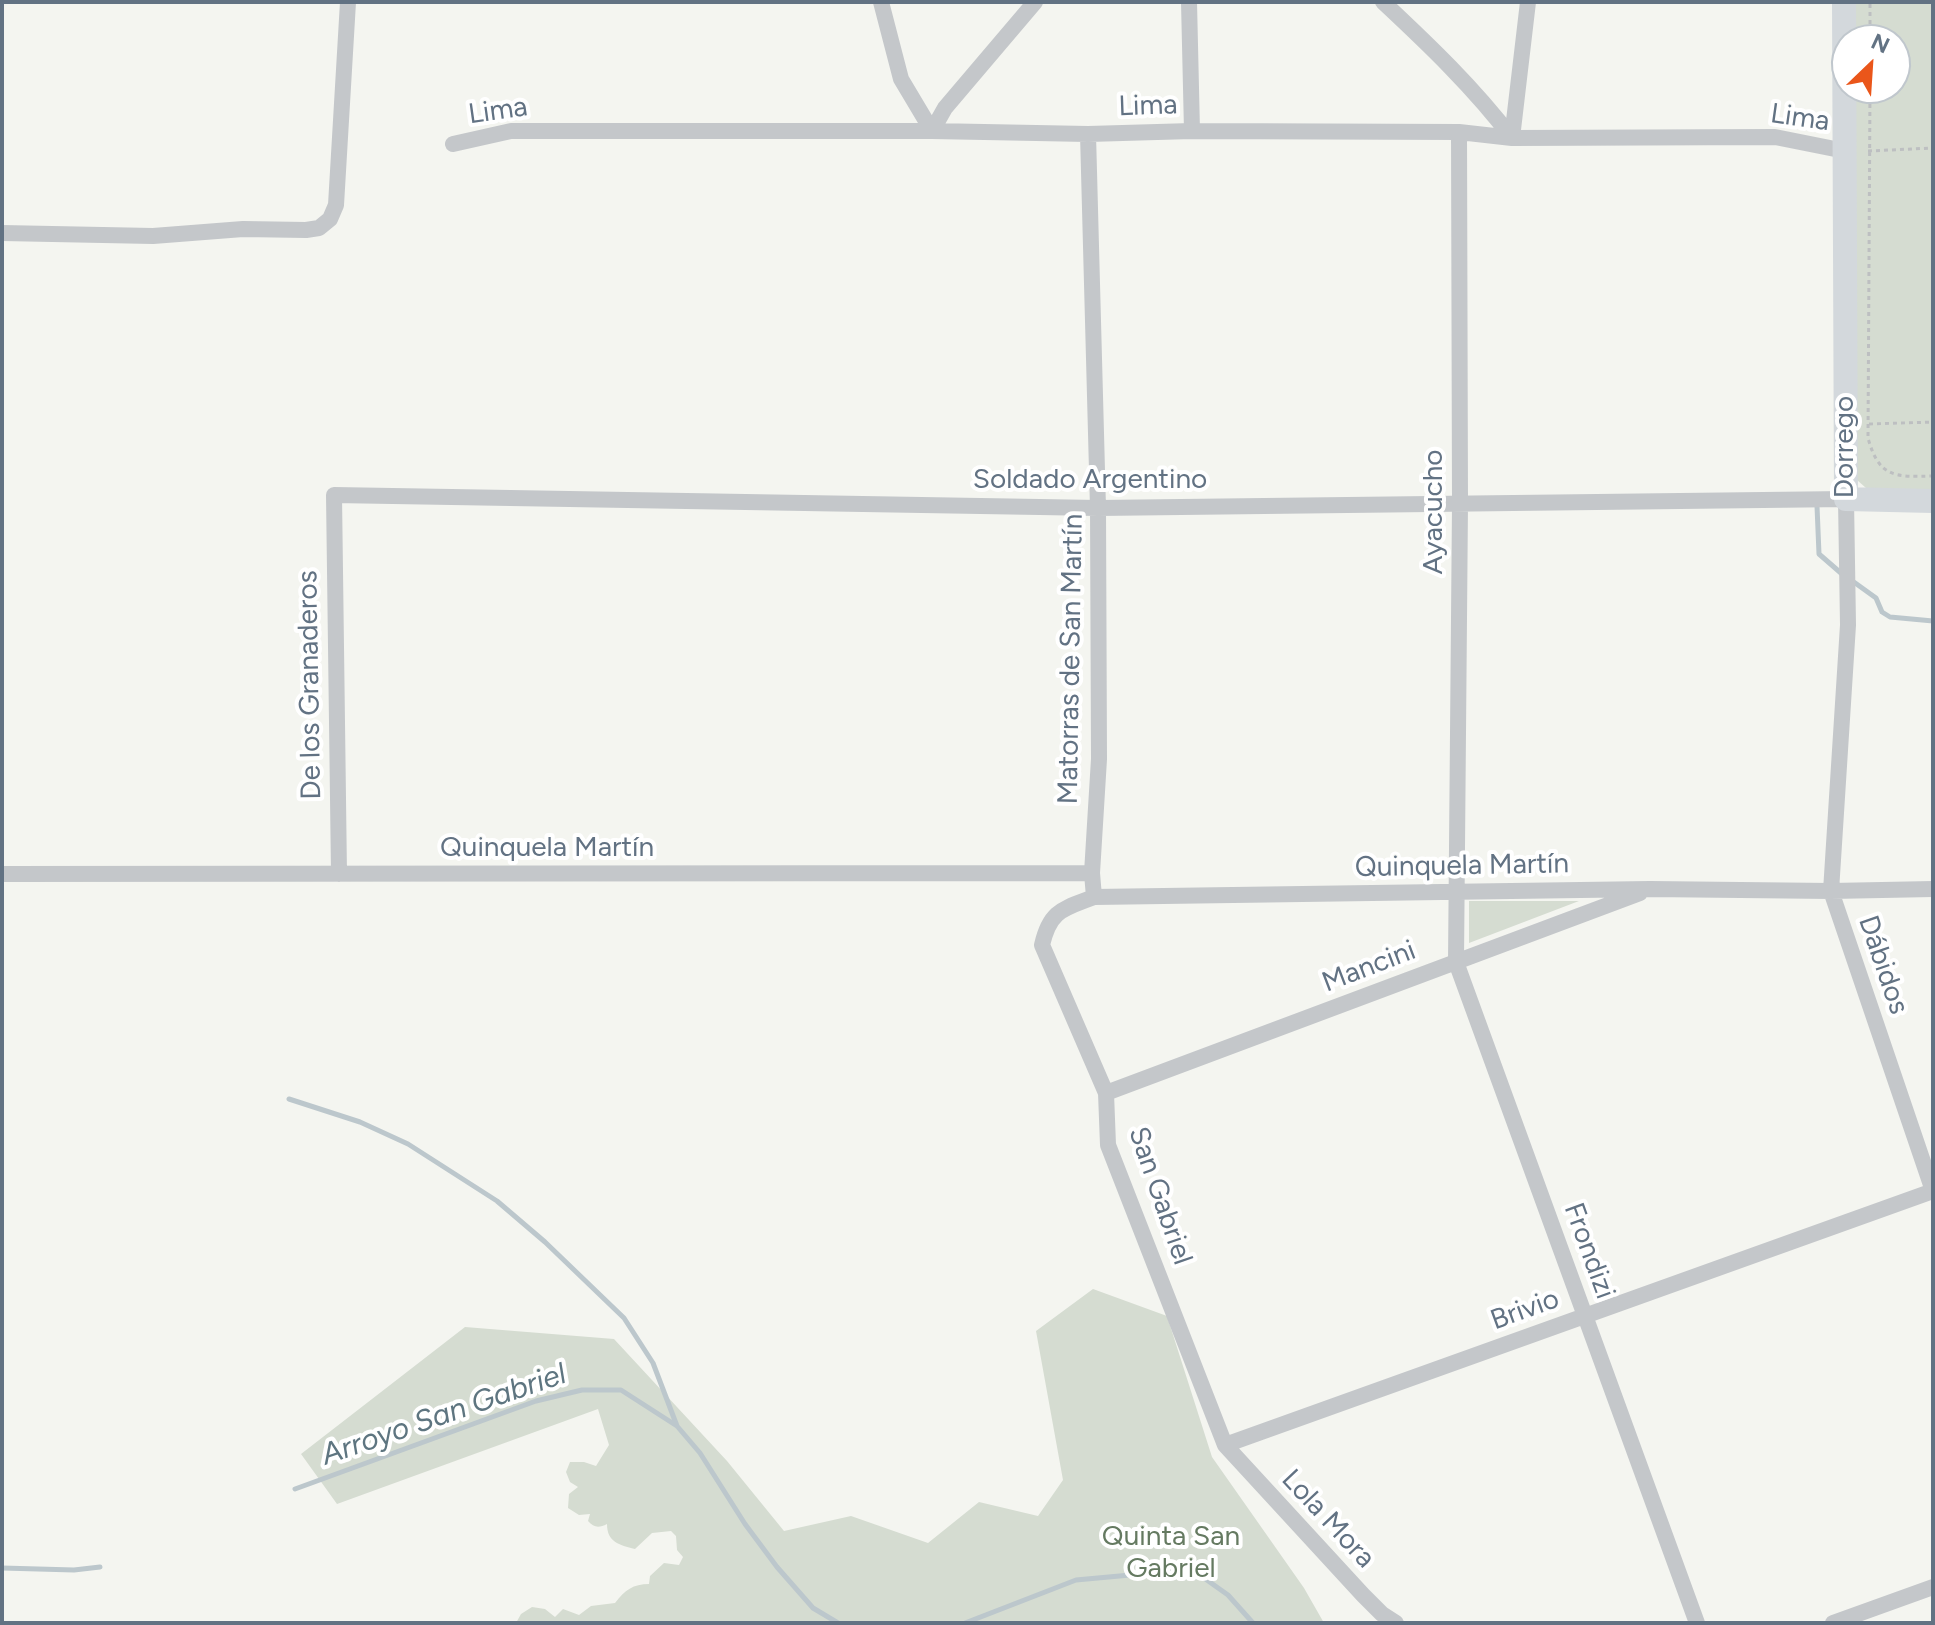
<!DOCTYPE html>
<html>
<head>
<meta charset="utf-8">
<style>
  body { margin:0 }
  #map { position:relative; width:1935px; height:1625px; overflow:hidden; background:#f4f5f0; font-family:Figtree,sans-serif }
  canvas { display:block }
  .frame { position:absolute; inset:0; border:4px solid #627283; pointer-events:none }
  .north { position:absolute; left:1831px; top:24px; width:80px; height:80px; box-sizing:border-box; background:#fff; border:2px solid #c0c7cd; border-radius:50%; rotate:25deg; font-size:22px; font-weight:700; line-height:32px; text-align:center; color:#627283 }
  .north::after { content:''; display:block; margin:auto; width:28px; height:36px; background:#ea561a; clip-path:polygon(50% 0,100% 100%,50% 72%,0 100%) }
</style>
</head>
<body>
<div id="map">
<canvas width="1935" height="1625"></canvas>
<div class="frame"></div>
<div class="north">N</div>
</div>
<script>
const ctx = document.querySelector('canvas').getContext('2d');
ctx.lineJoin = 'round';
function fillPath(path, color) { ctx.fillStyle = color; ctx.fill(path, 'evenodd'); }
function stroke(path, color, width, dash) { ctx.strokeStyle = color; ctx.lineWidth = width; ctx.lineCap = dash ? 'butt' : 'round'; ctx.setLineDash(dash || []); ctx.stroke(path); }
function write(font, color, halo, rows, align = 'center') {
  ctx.font = font + ' Figtree,sans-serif'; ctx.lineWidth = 8; ctx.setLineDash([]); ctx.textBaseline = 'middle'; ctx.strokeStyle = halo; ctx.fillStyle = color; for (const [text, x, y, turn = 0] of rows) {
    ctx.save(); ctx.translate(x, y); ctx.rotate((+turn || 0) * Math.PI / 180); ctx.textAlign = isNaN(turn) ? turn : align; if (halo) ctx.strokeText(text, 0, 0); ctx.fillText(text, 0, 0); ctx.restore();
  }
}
const green = new Path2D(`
  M1850,2H1933V493L1866,488L1857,480L1851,88H1895V40H1851Z
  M1469,901H1579L1469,943Z
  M1093,1289L1167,1316L1212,1457L1304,1588L1324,1623H516L521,1614L532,1607L545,1609L555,1617L563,1609L579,1615L591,1606L615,1603C625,1590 633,1584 649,1584L650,1576L664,1563L679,1565L683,1557L677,1550L676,1536L671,1531L652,1533L635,1549C619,1545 607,1542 607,1524C599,1528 594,1528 588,1521L590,1514L579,1515L568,1508L569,1494L578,1487L570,1482L566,1472L570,1462H584L596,1466L609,1445L598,1409L337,1504L301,1454L465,1327L614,1339L727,1461L784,1531L851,1516L928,1543L979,1502L1038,1516L1063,1480L1036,1331Z`);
const stream = new Path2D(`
  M1817,506L1819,554L1842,574
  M1851,580L1876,598L1882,612L1890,617L1933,621
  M289,1099L360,1122L408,1144L497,1201L545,1242L624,1318L653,1363L677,1426
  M295,1489L536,1401L582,1390H621L677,1426L700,1453L745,1524L777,1567L813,1608L838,1623
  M2,1568L74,1570L100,1567
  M965,1623L1076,1580L1163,1572L1204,1578L1228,1595L1253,1623`);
const path = new Path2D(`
  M1870,40V2
  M1870,88L1868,438C1879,478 1895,477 1933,476
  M1868,151L1933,148
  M1869,424L1933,422`);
const street = new Path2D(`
  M881,2L901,79L932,131
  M1189,2L1192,131
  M1383,2C1429,45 1474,88 1512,138
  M932,131L945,108L1035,2
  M1459,132L1460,504L1456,962L1697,1623
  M1088,134L1098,508L1099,759L1092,873L1094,897
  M1512,138L1528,2
  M453,144L511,131H932L1088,134L1192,131L1459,132L1512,138L1775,137L1845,151
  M2,233L153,236L243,229L306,230L319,228L330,219L336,205L348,2
  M2,874L1092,873
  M339,874L334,495L1098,508L1846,499L1848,625L1831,891L1933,1191
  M1106,1093L1640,893
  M1225,1445L1933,1191
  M1396,1623L1382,1614L1363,1595L1225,1445L1108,1145L1106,1093L1042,945C1050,910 1063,909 1094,897L1650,889L1831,891L1933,889
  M1833,1623L1933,1587`);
const secondary = new Path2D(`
  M1844,2L1846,499L1933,501`);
const streetNames = [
  ["Lima",1148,106,-2],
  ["Lima",498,111,-8],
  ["Lima",1800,118,8],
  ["Dorrego",1845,447,-90],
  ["Soldado Argentino",1090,480],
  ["Ayacucho",1434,512,-90],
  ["Matorras de San Martín",1071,659,-89],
  ["De los Granaderos",310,685,-91],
  ["Quinquela Martín",547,848],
  ["Quinquela Martín",1462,866,-1],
  ["Dábidos",1883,965,71],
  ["Mancini",1369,967,-21],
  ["San Gabriel",1160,1196,71],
  ["Frondizi",1589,1251,70],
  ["Brivio",1525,1310,-20],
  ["Lola Mora",1328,1519,47]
];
const parkNames = [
  ["Quinta San",1171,1537],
  ["Gabriel",1171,1569]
];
const waterNames = [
  ["Arroyo San Gabriel",444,1415,-19]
];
fillPath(green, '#d5dcd1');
stroke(stream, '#bcc7cc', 5);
stroke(path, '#bdbfc1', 3, [4, 4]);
stroke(street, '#c4c7ca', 16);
stroke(secondary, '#d3d8dc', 24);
write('28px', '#627283', '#fff', streetNames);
write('28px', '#657a61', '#fff', parkNames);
write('italic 30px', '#5e7580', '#fff', waterNames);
</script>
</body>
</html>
